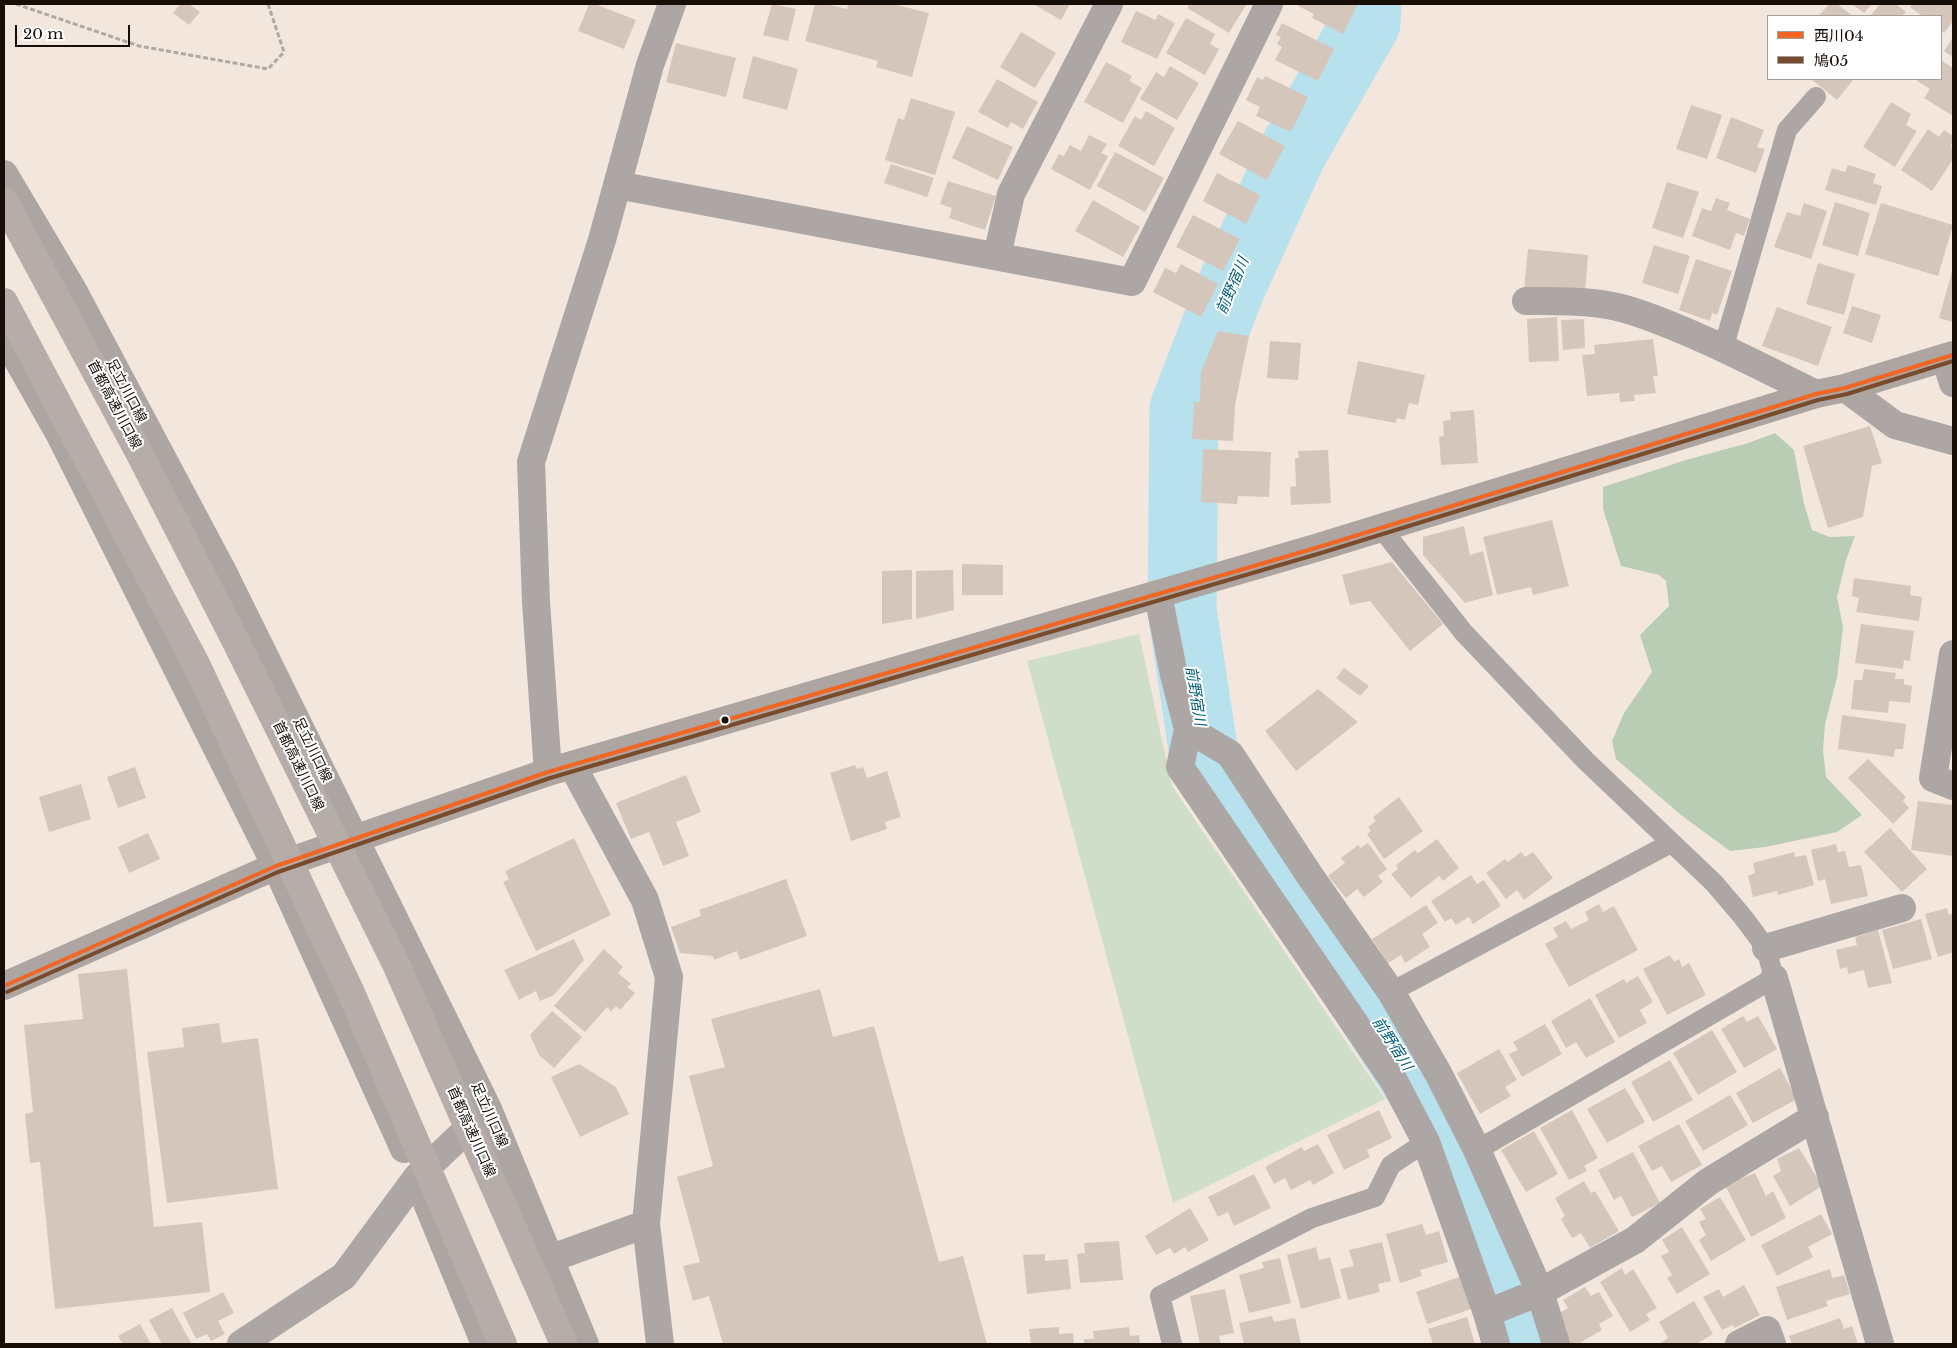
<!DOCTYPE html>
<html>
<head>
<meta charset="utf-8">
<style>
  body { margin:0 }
  #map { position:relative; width:1957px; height:1348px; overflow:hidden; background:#f3e7dd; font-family:"Libre Baskerville","Noto Sans JP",serif }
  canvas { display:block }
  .frame { position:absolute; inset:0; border:5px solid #170e07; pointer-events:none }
  .legend { position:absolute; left:1767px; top:15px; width:175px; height:65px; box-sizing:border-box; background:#fff; border:1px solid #a29f9c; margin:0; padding:6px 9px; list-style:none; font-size:15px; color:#170e07 }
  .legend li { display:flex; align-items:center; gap:10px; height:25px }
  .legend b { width:25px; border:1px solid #a29f9c }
  .scale { position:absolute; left:15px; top:25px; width:115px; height:22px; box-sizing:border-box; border:2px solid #170e07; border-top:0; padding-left:6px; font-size:15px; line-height:18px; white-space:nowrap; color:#170e07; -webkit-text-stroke:4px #fff; paint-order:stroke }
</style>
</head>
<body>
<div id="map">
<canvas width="1957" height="1348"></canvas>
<div class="frame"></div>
<ul class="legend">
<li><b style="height:6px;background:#f26522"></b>西川04</li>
<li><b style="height:6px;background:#7a4b2a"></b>鳩05</li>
</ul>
<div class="scale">20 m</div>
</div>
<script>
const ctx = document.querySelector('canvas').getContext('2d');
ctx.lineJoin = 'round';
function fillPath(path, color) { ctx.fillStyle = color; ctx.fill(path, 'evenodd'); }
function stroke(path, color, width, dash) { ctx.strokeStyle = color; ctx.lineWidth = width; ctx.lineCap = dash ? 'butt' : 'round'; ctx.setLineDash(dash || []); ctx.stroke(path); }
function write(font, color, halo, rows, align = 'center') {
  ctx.font = font + ' "Libre Baskerville","Noto Sans JP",serif'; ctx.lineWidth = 4; ctx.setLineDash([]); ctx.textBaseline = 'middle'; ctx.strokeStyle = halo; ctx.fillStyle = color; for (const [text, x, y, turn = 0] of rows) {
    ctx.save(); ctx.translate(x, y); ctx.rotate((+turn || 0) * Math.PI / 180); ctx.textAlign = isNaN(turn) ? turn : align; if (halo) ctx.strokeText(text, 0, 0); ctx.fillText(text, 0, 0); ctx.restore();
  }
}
const green = new Path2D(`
  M1139,634L1172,786L1385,1099L1173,1203L1027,661Z`);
const forest = new Path2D(`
  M1775,433L1794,450L1804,504L1812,530L1830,537L1855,536L1846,560L1837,597L1843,627L1837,678L1825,724L1823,750L1826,777L1862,815L1837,832L1765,847L1730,851L1681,815L1616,759L1612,741L1624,713L1652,672L1640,635L1669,606L1666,581L1659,575L1621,566L1603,509V487L1686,460L1748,443Z`);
const river = new Path2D(`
  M1367,4L1366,23L1292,153L1231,287L1184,409L1182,610L1204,755L1433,1107L1477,1214L1526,1344`);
const building = new Path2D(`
  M180,4H189L200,12L189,25L173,13Z
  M589,4H595L636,20L624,49L578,31Z
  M772,4L796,9L788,41L763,35Z
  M815,4H825L847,9L848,4H893L929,13L912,77L876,67L878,61L805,41Z
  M1033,4H1070L1061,20Z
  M1190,4H1244L1246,5L1229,33L1187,8Z
  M1299,4H1358L1343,34L1312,18L1314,14L1298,6Z
  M1829,4H1837L1853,16H1819Z
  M1852,4H1872L1864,13Z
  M1880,4H1896L1906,12L1902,16H1870Z
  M1912,4H1953V21L1944,33L1941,30V16H1922L1910,7Z
  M1136,11L1156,20L1158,14L1175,23L1157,59L1121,42Z
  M1186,18L1215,34L1210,44L1219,49L1205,75L1166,53Z
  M1282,23L1334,49L1318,81L1275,60L1282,47L1277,44L1281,37L1276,35Z
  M1021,32L1056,53L1035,88L1000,67Z
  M1953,37V57L1944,51Z
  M676,43L736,58L726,97L666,82Z
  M753,56L798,69L787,110L742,98Z
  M1941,60L1953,68V116L1924,98L1930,89L1917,81L1918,79H1941Z
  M1106,62L1132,76L1129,81L1142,88L1123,123L1084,102Z
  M1170,66L1199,83L1177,120L1140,99L1156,72L1164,77Z
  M1265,76L1308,97L1291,132L1256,116L1260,107L1246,100L1257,77L1263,80Z
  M997,79L1038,102L1023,129L1011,122L1008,128L978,112Z
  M1811,79H1854L1837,100Z
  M911,98L955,112L935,175L885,160L898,118L904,120Z
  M1891,102L1911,114L1906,125L1917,131L1895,167L1863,147Z
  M1691,105L1722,115L1707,159L1676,149Z
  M1146,111L1175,128L1154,166L1118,146L1135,116L1141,120Z
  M1731,117L1764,130L1757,147L1765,149L1756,173L1716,158Z
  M1238,121L1285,146L1267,180L1219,154Z
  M967,126L1013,147L998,180L952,158Z
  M1928,129L1939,137L1944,130L1953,136L1951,147L1953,149V159L1932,191L1901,170Z
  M1089,135L1107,144L1101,153L1108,156L1090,190L1051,169L1059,154L1064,156L1070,145L1081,151Z
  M1115,152L1164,178L1145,212L1097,186Z
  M891,164L934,178L927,197L884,183Z
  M1848,165L1876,174L1873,183L1882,186L1876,205L1825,190L1832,168L1845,172Z
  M1217,173L1260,195L1246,224L1203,201Z
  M948,181L996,196L985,230L949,218L952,208L940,204Z
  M1667,182L1699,192L1683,238L1652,228Z
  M1716,198L1730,203L1727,210L1750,219L1744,236L1736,233L1730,250L1692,236L1702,208L1711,211Z
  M1093,200L1140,227L1123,257L1075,231Z
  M1835,202L1870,213L1858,256L1822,245Z
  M1804,203L1827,211L1811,259L1774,247L1787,212L1800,216Z
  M1881,203L1953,225L1938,276L1865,254Z
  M1193,215L1240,239L1223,271L1176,247Z
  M1654,245L1690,256L1678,294L1642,283Z
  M1528,249L1588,255L1585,294L1524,289Z
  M1696,259L1732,271L1717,315L1712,313L1710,321L1679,310Z
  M1818,263L1855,274L1844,315L1806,304Z
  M1181,264L1218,284L1201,317L1153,292L1165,268L1176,273Z
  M1953,268V322L1939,318Z
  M1852,306L1881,315L1872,343L1843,333Z
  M1777,307L1832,327L1818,366L1762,346Z
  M1557,317L1559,361L1529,362L1527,319Z
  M1584,319L1585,348L1563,350L1561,320Z
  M1218,331L1249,336L1235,405L1233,441L1192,439L1194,402H1200L1201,372Z
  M1653,339L1658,376H1653L1656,393L1634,395L1635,401L1620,402L1619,393L1587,396L1582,355L1595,354L1594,345Z
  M1270,341L1301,343L1298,380L1267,378Z
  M1358,361L1425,375L1418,405L1409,403L1405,420L1397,418L1396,423L1347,414Z
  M1474,410L1478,463L1441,465L1439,437L1444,436L1443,421L1451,420L1450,412Z
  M1870,426L1882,463L1872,466L1863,517L1828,528L1803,446Z
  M1203,449L1271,452L1269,497L1238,496L1237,504L1201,502Z
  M1328,450L1331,503L1291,505L1290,487L1296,486L1295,458H1299L1298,451Z
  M1552,520L1569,586L1533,595L1531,587L1497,595L1483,537Z
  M1464,526L1470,555L1483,551L1493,595L1465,603L1423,555V537Z
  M1392,562L1443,624L1410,651L1370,601L1350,605L1342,575Z
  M962,564L1003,565V595H962Z
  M912,570V619L882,624V571Z
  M953,570L954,610L916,619V571Z
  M1854,578L1911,586L1910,595L1922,597L1919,621L1856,612L1859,598L1852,596Z
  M1861,624L1914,631L1910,661L1904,660L1903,669L1855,663Z
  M1344,668L1369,686L1360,696L1336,678Z
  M1864,669L1896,673L1895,679H1904V684L1912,686L1910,703L1889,701L1888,713L1851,709L1854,680H1862Z
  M1318,689L1358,722L1296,771L1265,731Z
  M1842,715L1906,724L1903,749H1895L1894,757L1838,749Z
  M1868,759L1906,797L1903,801L1909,808L1893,824L1848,778Z
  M855,765L857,769L863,767L867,778L887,771L901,817L885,822L887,829L851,841L830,773Z
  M135,767L146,798L118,808L107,777Z
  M686,775L701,812L676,822L689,856L663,866L649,832L631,839L616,803Z
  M81,784L91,819L49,832L39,797Z
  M1399,797L1423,831L1384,859L1367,834L1371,831L1368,827L1376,821L1373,817Z
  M1918,801L1953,805V856L1911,850Z
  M1890,828L1927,869L1902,892L1864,852Z
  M148,833L160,859L129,873L118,847Z
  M574,838L611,915L536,951L503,882L509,879L505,871Z
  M1437,839L1459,868L1443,881L1439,876L1411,898L1391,874L1398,869L1396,865L1415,850L1418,853Z
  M1368,843L1387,869L1378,876L1383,882L1364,897L1357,889L1346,898L1328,876L1345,863L1341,858L1358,845L1361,848Z
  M1836,844L1838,852L1845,851L1849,867L1861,865L1868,896L1831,904L1825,879L1818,881L1811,850Z
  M1521,852L1525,857L1533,852L1553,878L1524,900L1517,890L1506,899L1486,873L1505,859L1508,862Z
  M1794,852L1795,857L1806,855L1814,885L1778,895L1777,891L1753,897L1748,876L1755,873L1753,863Z
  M1471,875L1477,884L1484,880L1501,906L1473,924L1469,917L1456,925L1451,918L1445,922L1431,901Z
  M786,879L807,936L740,960L737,951L714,960L713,956L680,953L671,927L701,916L699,910Z
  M1599,904L1603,912L1614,906L1638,950L1569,987L1545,944L1558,937L1553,928L1566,921L1571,929L1589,920L1585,912Z
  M1426,905L1438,923L1422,934L1430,947L1405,963L1401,955L1388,963L1372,939Z
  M1947,908L1949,915L1953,913V952L1938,957L1925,914Z
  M1921,919L1932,959L1893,969L1882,930Z
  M1878,930L1892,983L1868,988L1864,970L1848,974L1847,967L1840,969L1836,950L1857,945L1855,937Z
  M574,939L584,960L554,995L540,1001L536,991L519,1000L504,970Z
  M604,949L623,967L618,973L631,984L627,987L635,993L620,1010L616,1006L611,1012L607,1007L585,1032L554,1006Z
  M1670,955L1674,962L1679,959L1682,967L1689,963L1706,995L1667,1015L1643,969Z
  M127,969L154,1227L202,1222L210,1292L55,1309L40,1162L30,1163L25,1114L33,1112L24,1025L83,1019L78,974Z
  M1638,976L1653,1002L1640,1010L1647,1023L1619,1038L1595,995L1624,979L1626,983Z
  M820,989L833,1037L874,1026L939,1262L963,1256L987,1344H723L709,1296L693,1301L683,1266L700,1262L677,1177L713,1166L689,1076L725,1067L711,1019Z
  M1590,998L1615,1042L1586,1058L1576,1042L1566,1048L1551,1021Z
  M552,1011L582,1037L554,1068L539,1055L530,1035Z
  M1743,1016L1747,1022L1758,1016L1777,1049L1744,1068L1721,1029Z
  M219,1023L222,1043L258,1038L278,1189L167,1203L147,1052L184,1047L182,1028Z
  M1545,1024L1562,1054L1522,1077L1509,1054L1518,1050L1513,1042Z
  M1712,1030L1737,1072L1698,1095L1673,1053Z
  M1499,1049L1517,1080L1505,1087L1511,1096L1480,1114L1457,1073Z
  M1670,1060L1693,1100L1653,1122L1631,1082Z
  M579,1064L616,1087L629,1114L580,1137L551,1077Z
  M1780,1068L1797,1099L1753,1123L1736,1093Z
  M1625,1088L1645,1122L1607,1143L1587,1109Z
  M1730,1095L1748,1125L1703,1151L1685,1121Z
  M1379,1110L1392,1138L1367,1150L1370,1157L1344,1170L1327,1135Z
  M1572,1110L1598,1158L1584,1166L1587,1171L1569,1180L1540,1128Z
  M1679,1124L1702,1165L1671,1182L1662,1166L1652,1171L1638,1146Z
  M1534,1131L1558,1174L1526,1192L1501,1150Z
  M1318,1144L1334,1173L1313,1185L1310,1180L1291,1190L1285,1178L1274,1184L1265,1167L1302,1147L1304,1151Z
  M1799,1148L1822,1186L1790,1206L1773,1176L1781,1171L1777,1159Z
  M1633,1152L1660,1203L1632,1217L1621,1196L1614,1200L1598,1170Z
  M1755,1173L1766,1196L1773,1191L1786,1218L1751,1237L1725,1185Z
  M1254,1174L1271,1208L1234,1226L1228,1212L1218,1217L1208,1197Z
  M1584,1181L1591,1193L1595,1191L1619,1231L1590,1248L1581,1233L1572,1238L1561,1219L1565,1216L1555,1198Z
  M1720,1197L1746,1240L1711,1261L1699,1240L1706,1235L1699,1222L1706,1219L1700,1209Z
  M1190,1208L1209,1240L1188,1252L1185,1247L1174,1254L1170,1248L1156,1255L1145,1236Z
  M1821,1214L1832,1234L1808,1247L1813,1257L1777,1276L1761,1245Z
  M1422,1224L1426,1235L1439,1231L1448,1262L1420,1270L1422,1276L1400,1283L1386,1234Z
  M1682,1227L1710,1274L1677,1294L1667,1278L1672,1275L1661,1256L1669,1252L1662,1240Z
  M1119,1241L1123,1280L1080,1283L1077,1254L1085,1253L1084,1243Z
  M1382,1242L1391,1281L1378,1284L1380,1292L1348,1300L1340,1269L1354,1266L1349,1250Z
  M1316,1247L1319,1260L1330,1257L1341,1298L1301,1309L1287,1255Z
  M1045,1254V1261L1068,1259L1071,1289L1027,1294L1023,1255Z
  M1280,1258L1291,1303L1249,1313L1239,1275L1264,1268L1262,1262Z
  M1622,1268L1625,1275L1633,1269L1657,1308L1646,1314L1650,1320L1630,1332L1600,1282Z
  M1830,1269L1832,1278L1844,1275L1850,1294L1826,1301L1828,1306L1787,1320L1776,1287Z
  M1462,1276L1474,1308L1427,1324L1416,1292Z
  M1744,1285L1760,1315L1735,1328L1733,1325L1722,1330L1703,1297L1719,1289L1723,1297Z
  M1585,1287L1591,1296L1599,1292L1613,1316L1599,1324L1602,1330L1578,1344H1570L1563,1333L1567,1330L1558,1314L1568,1308L1563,1300Z
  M1225,1289L1234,1333L1219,1336L1221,1344H1200L1190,1296Z
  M223,1292L234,1313L218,1321L225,1334L211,1341L207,1334L196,1339L183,1313Z
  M1694,1301L1713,1334L1696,1344H1662L1661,1343L1668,1338L1659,1322Z
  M172,1308L191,1343L189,1344H162L149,1320Z
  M1272,1316L1274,1322L1295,1318L1301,1344H1244L1239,1323Z
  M1467,1317L1475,1344H1433L1428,1329Z
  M1840,1318L1844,1329L1852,1326L1858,1344H1792L1789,1336Z
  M140,1324L151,1344H123L118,1336Z
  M1059,1327V1334L1073,1333L1074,1344H1031L1029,1329Z
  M1129,1327L1130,1336L1139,1335L1140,1344H1084V1339H1094L1093,1331Z`);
const path = new Path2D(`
  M16,4L139,46L268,69L284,52L268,4`);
const service = new Path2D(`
  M1723,349L1787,130L1816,97
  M1381,528L1464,633L1586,761L1714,883L1743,917L1766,948L1774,978L1477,1150
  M1391,992L1671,843
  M1172,1344L1160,1296L1312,1218L1375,1197L1391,1165L1426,1142`);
const minor = new Path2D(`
  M617,185L1132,282L1269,4
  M997,256L1011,194L1109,4
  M1526,301C1562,301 1600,300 1635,312C1695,332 1759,366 1816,394
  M1945,358L1953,383
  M1845,388L1895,425L1953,441
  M1158,595L1174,675L1188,729L1180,767L1394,1081L1426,1142L1487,1313L1496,1344
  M1953,654L1933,778L1953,786
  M1188,729L1230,754L1308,873L1391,992L1438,1073L1477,1150L1540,1292L1556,1344
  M548,772L536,602L531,462L602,240L650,65L672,4
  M1766,948L1902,908
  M1774,978L1880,1344
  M646,1224L660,1344
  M549,1259L646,1224L669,977L645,900L572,765
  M1487,1313L1540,1292L1635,1240L1708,1182L1815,1117
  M241,1344L344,1276L417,1177L485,1112
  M1739,1344L1767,1330L1772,1344`);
const secondary = new Path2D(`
  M4,174L74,292L222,570L488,1109L585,1344
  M4,336L59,433L276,866L404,1149
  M4,986L276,866L548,772L1319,547L1816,394L1845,388L1953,355
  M425,1198L485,1344`);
const motorway = new Path2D(`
  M4,201L140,454L234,638L396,964L564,1344
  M4,302L195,662L352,995L503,1344`);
const bus1 = new Path2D(`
  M4,986L276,866L548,772L1319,547L1816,394L1845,388L1953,355`);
const bus2 = new Path2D(`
  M7,992L278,872L550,778L1321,553L1818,400L1847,394L1953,361`);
const markers = [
  [725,720,4.5,"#170e07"]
];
const streetNames = [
  ["足立川口線",126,391,62],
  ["首都高速川口線",114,405,62],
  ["足立川口線",312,750,64],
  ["首都高速川口線",298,766,64],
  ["足立川口線",489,1115,66],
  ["首都高速川口線",471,1132,66]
];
const waterNames = [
  ["前野宿川",1233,286,-67],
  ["前野宿川",1195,696,81],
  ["前野宿川",1392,1044,57]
];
fillPath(green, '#cfdec9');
fillPath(forest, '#b9cdb4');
stroke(river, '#b7e1ed', 69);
fillPath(building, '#d5c6bc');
stroke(path, '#aea7a4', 3, [5, 2.5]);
stroke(service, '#aca6a5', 20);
stroke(minor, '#aca6a5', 28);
stroke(secondary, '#aca5a2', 28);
stroke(motorway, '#b6aca8', 28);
stroke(bus1, '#f26522', 4);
stroke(bus2, '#7a4b2a', 4);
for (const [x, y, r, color] of markers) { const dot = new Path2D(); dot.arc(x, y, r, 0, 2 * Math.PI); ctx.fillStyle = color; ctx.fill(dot); stroke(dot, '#fff', 2); }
write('14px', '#170e07', '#fff', streetNames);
write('italic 15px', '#005e74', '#fff', waterNames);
</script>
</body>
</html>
